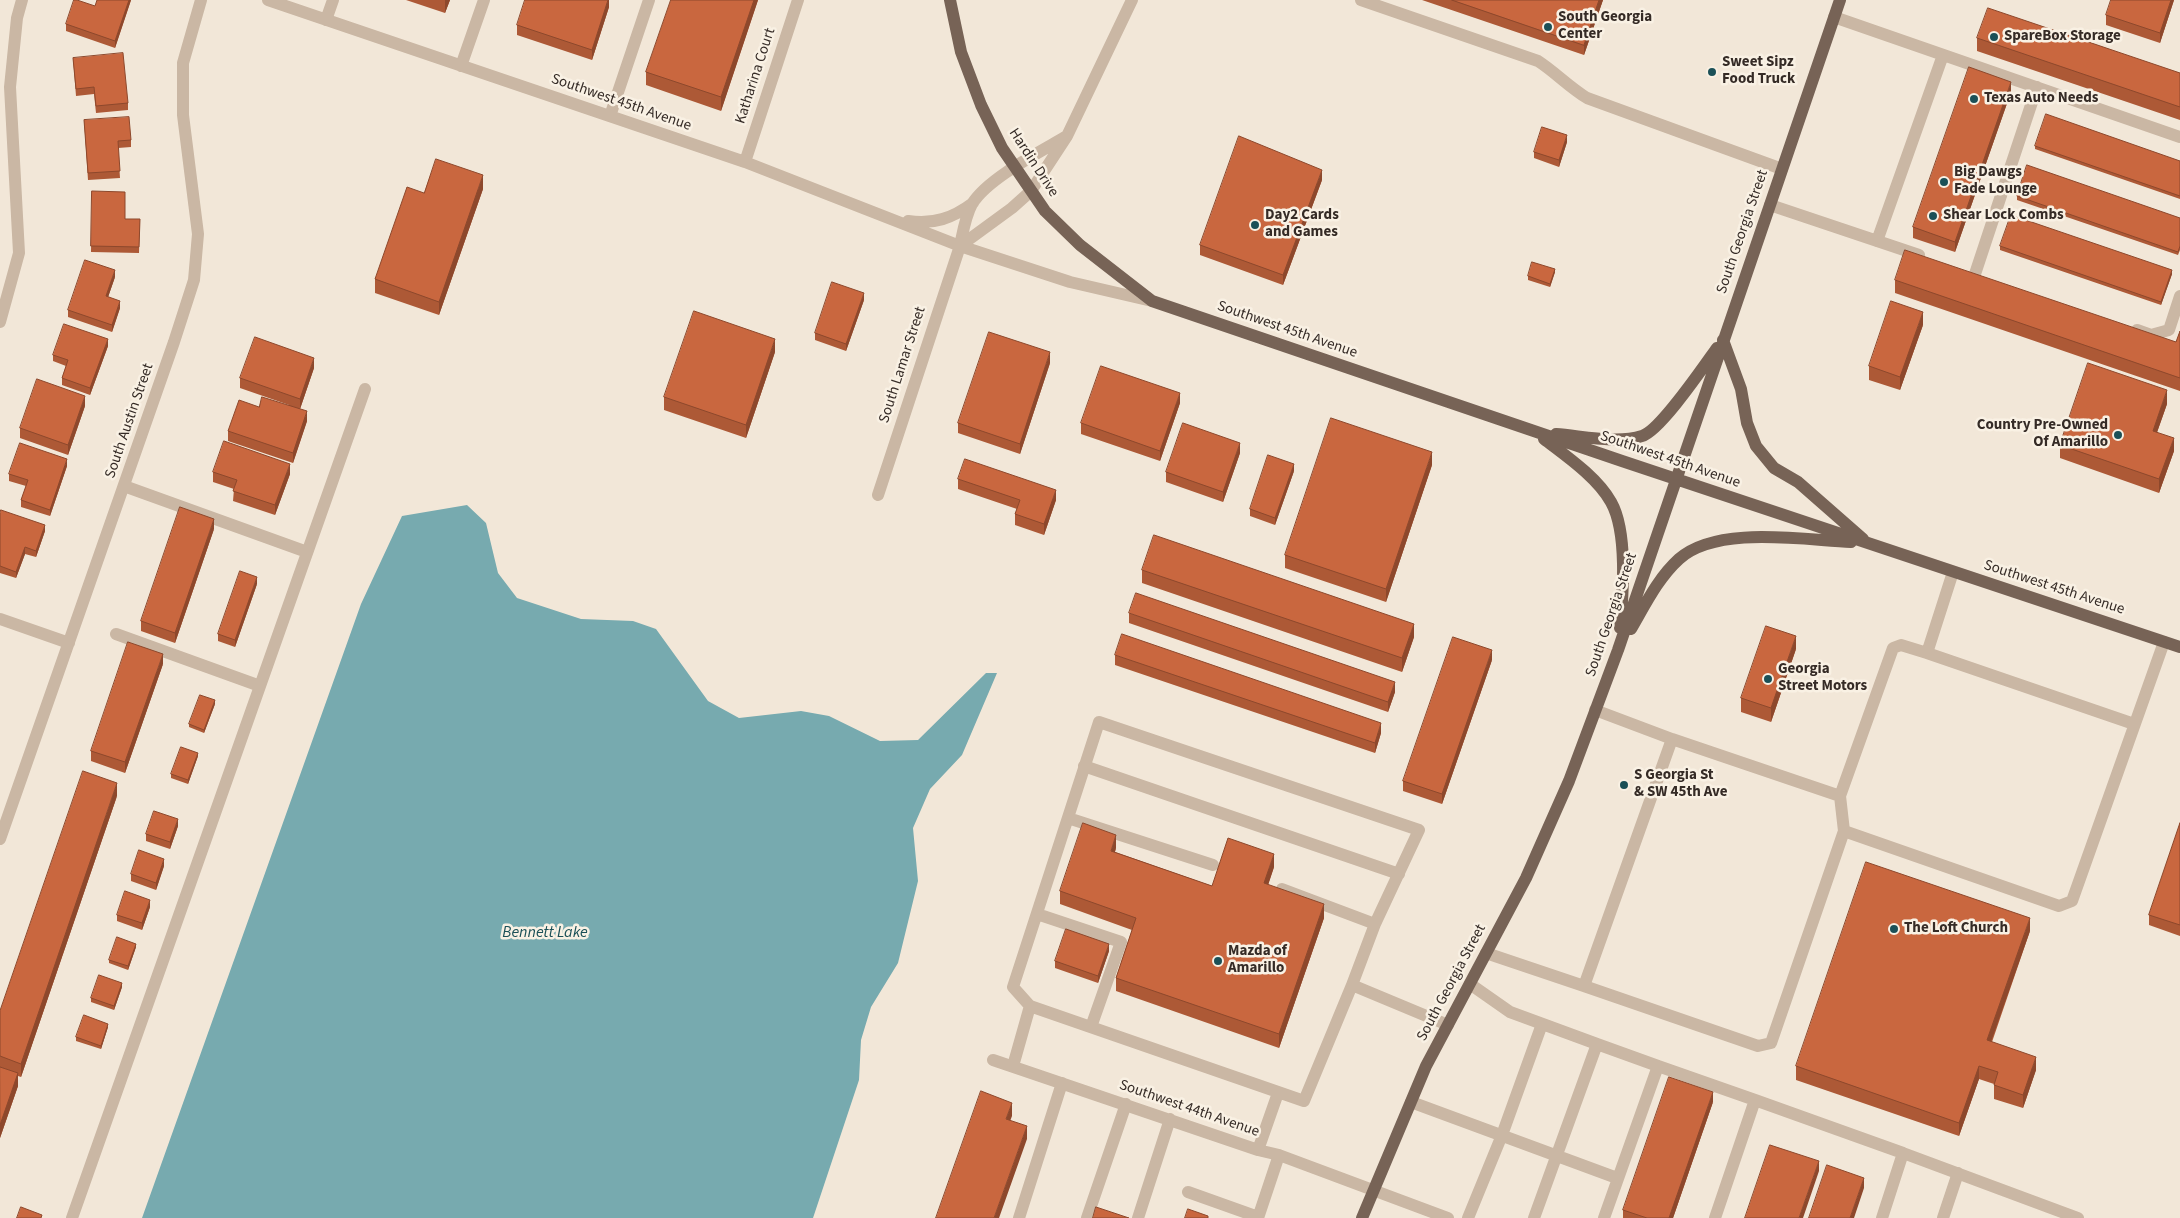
<!DOCTYPE html>
<html>
<head>
<meta charset="utf-8">
<style>
  body { margin:0 }
  canvas { display:block; background:#f2e7d8 }
</style>
</head>
<body>
<canvas width="2180" height="1218"></canvas>
<script>
const ctx = document.querySelector('canvas').getContext('2d');
ctx.lineJoin = 'round';
function fillPath(path, color) { ctx.fillStyle = color; ctx.fill(path, 'evenodd'); }
function stroke(path, color, width, dash) { ctx.strokeStyle = color; ctx.lineWidth = width; ctx.lineCap = dash ? 'butt' : 'round'; ctx.setLineDash(dash || []); ctx.stroke(path); }
function write(font, color, halo, rows, align = 'center') {
  ctx.font = font + ' "Source Sans 3",sans-serif'; ctx.lineWidth = 5; ctx.setLineDash([]); ctx.textBaseline = 'middle'; ctx.strokeStyle = halo; ctx.fillStyle = color; for (const [text, x, y, turn = 0] of rows) {
    ctx.save(); ctx.translate(x, y); ctx.rotate((+turn || 0) * Math.PI / 180); ctx.textAlign = isNaN(turn) ? turn : align; if (halo) ctx.strokeText(text, 0, 0); ctx.fillText(text, 0, 0); ctx.restore();
  }
}
const water = new Path2D(`
  M467,505L486,523L498,573L517,598L581,619L633,621L656,629L708,701L739,718L801,711L829,716L880,741L918,740L986,673H997L962,755L930,789L913,828L918,881L898,963L871,1007L861,1040L859,1080L813,1218H142L361,604L402,516Z`);
const minor = new Path2D(`
  M268,0L745,162L960,246L1070,282L1152,301
  M1361,0L1538,61C1555,72 1569,87 1587,98L1782,169
  M1834,17L2180,137
  M326,20L333,0
  M461,66L484,0
  M610,116L649,0
  M745,162L798,0
  M1770,205L1919,255
  M908,221C933,225 953,218 973,203
  M1877,241L1943,55
  M960,246L1012,208L1031,191L1067,136L1132,0
  M1975,274L2037,87
  M0,322L19,253L10,87L17,18L22,0
  M2137,330L2151,335L2169,330L2180,296
  M124,486L307,552
  M878,495L960,246C963,232 965,217 972,204C988,178 1040,152 1067,136
  M1953,572L1927,653L1901,645L1893,648L1840,796L1844,831L2059,906L2072,901L2164,642
  M0,619L69,643
  M116,634L260,686
  M1927,653L2134,724
  M1595,710L1672,739
  M1084,766L1399,874
  M1068,818L1213,865
  M0,839L174,342L194,280L198,234L183,115V63L201,0
  M1282,889L1375,924
  M1037,914L1121,942L1091,1027
  M1486,953L1584,986L1672,739L1840,796
  M1470,984L1510,1012L1597,1044L1534,1218
  M1352,985L1375,924L1419,830L1099,722L1013,987L1030,1006L1304,1101L1352,985L1448,1025
  M1584,986L1758,1046L1771,1043L1844,831
  M1597,1044L1658,1066L1604,1218
  M993,1060L1258,1150L1279,1155L1448,1218
  M1013,1066L1030,1006
  M1658,1066L1755,1100L1715,1218
  M1755,1100L1903,1153L1882,1218
  M1411,1102L1617,1178
  M1258,1150L1278,1093
  M1903,1153L2078,1218
  M1188,1192L1258,1217
  M72,1218L365,389
  M1019,1218L1062,1083
  M1087,1218L1126,1104
  M1138,1218L1170,1119
  M1258,1218L1279,1155
  M1468,1218L1502,1135L1542,1024
  M1943,1218L1958,1173`);
const major = new Path2D(`
  M950,0L961,52L981,105L1002,148L1045,211L1080,245L1152,301L1622,461L2180,647
  M1723,340L1741,389L1747,423L1756,446L1774,468L1798,482L1863,539
  M1556,434C1583,436 1616,444 1642,436C1660,431 1704,366 1717,348
  M1544,439C1566,456 1597,477 1611,502C1628,532 1623,594 1620,628
  M1631,629C1645,605 1658,578 1679,559C1717,525 1803,540 1851,542
  M1362,1218L1426,1066L1526,878L1569,781L1618,650L1840,0`);
const wall = new Path2D(`
  M131,0L115,48L66,31V24L95,6Z
  M406,0H450L445,13Z
  M609,0V7L592,60L517,35V25Z
  M671,0H758L721,111L646,85V72Z
  M1422,0H1603L1584,55Z
  M2174,0L2160,43L2106,25V15Z
  M1977,38L2180,73V120L1977,51Z
  M73,58L128,103V110L96,113L94,94L76,96Z
  M2011,92L1955,252L1913,238V227Z
  M84,120L131,140V147L118,148L120,178L88,180Z
  M1567,142L1559,167L1534,158V152Z
  M2035,146L2180,161V199L2035,149Z
  M1322,180L1283,285L1200,255V245Z
  M483,189L439,315L375,293V279L424,193Z
  M92,191L125,219H140L139,253L91,252Z
  M2017,196L2180,218V250L2178,255L2017,200Z
  M2000,246L2172,274L2161,305L2000,250Z
  M1555,272L1550,287L1528,280V276Z
  M115,277L108,297L120,308L112,332L68,317V310Z
  M1895,280L2176,342L2180,331V391L1895,293Z
  M864,300L846,351L815,340V333Z
  M1923,325L1900,390L1869,380V366Z
  M108,346L90,395L62,385V378L66,366L53,361V355Z
  M775,352L746,438L664,410V397Z
  M1050,363L1020,454L958,433V423Z
  M314,368L300,409L307,421L293,463L228,441V431L259,407L289,405L240,388V378Z
  M1180,403L1160,461L1081,434V423Z
  M2167,404L2157,432L2174,451L2159,493L2060,458V445Z
  M85,406L68,455L20,438V428Z
  M1240,453L1223,502L1166,482V472Z
  M1432,465L1386,602L1285,568V555Z
  M67,466L50,516L21,507V500L26,486L9,481V474Z
  M1294,471L1275,525L1250,516V509Z
  M213,472L290,474L275,515L233,501L234,489L213,482Z
  M958,479L1056,500L1044,535L1015,525V514L1017,509L958,489Z
  M0,513L45,531L36,557L25,554L16,578L0,573Z
  M214,529L175,643L141,631V621Z
  M1142,570L1414,637L1402,672L1142,583Z
  M257,584L235,647L218,641V634Z
  M1129,613L1395,692L1388,712L1129,623Z
  M1796,649L1771,722L1741,712V698Z
  M1115,655L1381,733L1375,753L1115,665Z
  M1492,660L1442,804L1403,791V781Z
  M163,664L125,773L91,761V751Z
  M215,704L204,733L189,727V724Z
  M198,756L188,784L171,778V774Z
  M117,796L21,1077L18,1076V1086L0,1138V1011Z
  M2180,823V936L2149,925V915Z
  M178,826L170,849L146,841V834Z
  M1116,848L1115,852L1212,886L1274,867L1268,885L1324,918L1279,1048L1116,991V978L1132,930L1060,904V891Z
  M164,866L156,890L131,881V874Z
  M150,907L142,930L117,921V915Z
  M2030,931L1992,1042L2036,1070L2023,1108L1994,1099V1084L1979,1079L1959,1136L1796,1080V1066Z
  M136,947L128,970L109,963V960Z
  M1109,951L1098,983L1055,968V961Z
  M122,987L114,1010L91,1002V998Z
  M108,1027L101,1049L76,1041V1037Z
  M1713,1102L1673,1218H1623V1210Z`);
const shadedWall = new Path2D(`
  M129,0H131L115,48V41Z
  M445,0H450L445,13Z
  M608,0H609V7L592,60V50Z
  M754,0H758L721,111V97Z
  M1599,0H1603L1584,55V45Z
  M2171,0H2174L2160,43V33Z
  M2011,82V92L1955,252V242Z
  M1567,135V142L1559,167V160Z
  M1322,170V180L1283,285V275Z
  M483,175V189L439,315V302Z
  M1555,269V272L1550,287V284Z
  M115,270V277L106,303V296Z
  M2172,270V274L2161,305V302Z
  M864,293V300L846,351V344Z
  M120,301V308L112,332V325Z
  M1923,312V325L1900,390V377Z
  M108,339V346L90,395V388Z
  M775,339V352L746,438V425Z
  M1050,352V363L1020,454V444Z
  M314,358V368L300,409V399Z
  M2167,390V404L2153,444V431Z
  M1180,393V403L1160,461V451Z
  M85,396V406L68,455V445Z
  M307,411V421L293,463V453Z
  M2174,438V451L2159,493V479Z
  M1240,443V453L1223,502V492Z
  M1432,452V465L1386,602V589Z
  M67,459V466L50,516V510Z
  M290,464V474L275,515V505Z
  M1294,464V471L1275,525V518Z
  M1056,490V500L1044,535V524Z
  M214,519V529L175,643V633Z
  M45,525V531L36,557V551Z
  M25,547V554L16,578V572Z
  M257,577V584L235,647V640Z
  M1414,624V637L1402,672V658Z
  M1796,636V649L1771,722V708Z
  M1492,650V660L1442,804V794Z
  M163,654V664L125,773V762Z
  M1395,682V692L1388,712V702Z
  M215,700V704L204,733V730Z
  M1381,723V733L1375,753V743Z
  M198,753V756L188,784V780Z
  M117,783V796L21,1077V1064Z
  M178,819V826L170,849V842Z
  M1116,835V848L1111,864V851Z
  M1274,854V867L1264,897V883Z
  M164,859V866L156,890V883Z
  M150,900V907L142,930V923Z
  M1324,904V918L1279,1048V1034Z
  M2030,918V931L1987,1053V1040Z
  M136,944V947L128,970V966Z
  M1109,944V951L1098,983V976Z
  M122,983V987L114,1010V1006Z
  M108,1024V1027L101,1049V1046Z
  M2036,1057V1070L2023,1108V1095Z
  M1979,1066V1079L1959,1136V1123Z
  M18,1073V1086L0,1138V1125Z
  M1713,1092V1102L1673,1218H1669Z
  M1012,1103V1116L1006,1132V1119Z
  M1027,1126V1139L999,1218H994Z
  M1819,1161V1171L1803,1218H1799Z
  M1864,1178V1188L1854,1218H1850Z`);
const building = new Path2D(`
  M74,0H77L95,6L97,0H129L115,41L66,24Z
  M525,0H608L592,50L517,25Z
  M671,0H754L721,97L646,72Z
  M1452,0H1599L1584,45Z
  M2111,0H2171L2160,33L2106,15Z
  M1988,8L2180,73V107L1977,38Z
  M123,53L128,103L96,106L94,87L76,89L73,58Z
  M1969,67L2011,82L1955,242L1913,227Z
  M2046,114L2180,161V196L2035,146Z
  M129,117L131,140L118,141L120,171L88,173L84,120Z
  M1542,127L1567,135L1559,160L1534,152Z
  M1239,136L1322,170L1283,275L1200,245Z
  M436,159L483,175L439,302L375,279L407,187L424,193Z
  M2027,165L2180,218V246L2178,252L2017,196Z
  M92,191L125,192V219H140L139,247L91,246Z
  M2011,215L2172,270L2161,302L2000,246Z
  M1905,250L2176,342L2180,331V378L1895,280Z
  M85,260L115,270L106,296L120,301L112,325L68,310Z
  M1532,262L1555,269L1550,284L1528,276Z
  M832,282L864,293L846,344L815,333Z
  M1891,301L1923,312L1900,377L1869,366Z
  M694,311L775,339L746,425L664,397Z
  M64,324L108,339L90,388L62,378L68,360L53,355Z
  M989,332L1050,352L1020,444L958,423Z
  M255,337L314,358L300,399L240,378Z
  M2088,363L2167,390L2153,431L2174,438L2159,479L2060,445Z
  M1101,366L1180,393L1160,451L1081,423Z
  M37,379L85,396L68,445L20,428Z
  M262,397L307,411L293,453L228,431L239,400L259,407Z
  M1331,418L1432,452L1386,589L1285,555Z
  M1183,423L1240,443L1223,492L1166,472Z
  M224,441L290,464L275,505L233,491L237,480L213,472Z
  M20,443L67,459L50,510L21,500L28,480L9,474Z
  M1268,455L1294,464L1275,518L1250,509Z
  M965,459L1056,490L1044,524L1015,514L1020,500L958,479Z
  M180,507L214,519L175,633L141,621Z
  M1,510L45,525L36,551L25,547L16,572L0,566V513Z
  M1154,535L1414,624L1402,658L1142,570Z
  M240,571L257,577L235,640L218,634Z
  M1136,593L1395,682L1388,702L1129,613Z
  M1766,626L1796,636L1771,708L1741,698Z
  M1122,634L1381,723L1375,743L1115,655Z
  M1453,637L1492,650L1442,794L1403,781Z
  M128,642L163,654L125,762L91,751Z
  M200,695L215,700L204,730L189,724Z
  M181,747L198,753L188,780L171,774Z
  M83,771L117,783L21,1064L0,1056V1011Z
  M154,811L178,819L170,842L146,834Z
  M1083,823L1116,835L1111,851L1212,886L1228,838L1274,854L1264,883L1324,904L1279,1034L1116,978L1136,918L1060,891Z
  M2180,823V925L2149,915Z
  M139,850L164,859L156,883L131,874Z
  M1866,862L2030,918L1987,1040L2036,1057L2023,1095L1994,1085L1998,1072L1979,1066L1959,1123L1796,1066Z
  M125,891L150,900L142,923L117,915Z
  M1066,929L1109,944L1098,976L1055,961Z
  M117,937L136,944L128,966L109,960Z
  M99,975L122,983L114,1006L91,998Z
  M84,1015L108,1024L101,1046L76,1037Z
  M0,1067L18,1073L0,1125Z
  M1669,1077L1713,1092L1669,1218H1647L1623,1210Z
  M981,1091L1012,1103L1006,1119L1027,1126L994,1218H936Z
  M1770,1145L1819,1161L1799,1218H1745Z
  M1827,1165L1864,1178L1850,1218H1809Z
  M21,1207L42,1215L41,1218H17Z
  M1096,1207L1129,1218H1093Z
  M1188,1209L1208,1216V1218H1185Z`);
const markers = [
  [1548,27,5,"#1b5057"],
  [1994,37,5,"#1b5057"],
  [1712,72,5,"#1b5057"],
  [1974,99,5,"#1b5057"],
  [1944,182,5,"#1b5057"],
  [1933,216,5,"#1b5057"],
  [1255,225,5,"#1b5057"],
  [2118,435,5,"#1b5057"],
  [1768,679,5,"#1b5057"],
  [1624,785,5,"#1b5057"],
  [1894,929,5,"#1b5057"],
  [1218,961,5,"#1b5057"]
];
const poiNames = [
  ["South Georgia",1558,18],
  ["Center",1558,35],
  ["SpareBox Storage",2004,37],
  ["Sweet Sipz",1722,63],
  ["Food Truck",1722,80],
  ["Texas Auto Needs",1984,99],
  ["Big Dawgs",1954,173],
  ["Fade Lounge",1954,190],
  ["Day2 Cards",1265,216],
  ["and Games",1265,233],
  ["Shear Lock Combs",1943,216],
  ["Country Pre-Owned",2108,426,"right"],
  ["Of Amarillo",2108,443,"right"],
  ["Georgia",1778,670],
  ["Street Motors",1778,687],
  ["S Georgia St",1634,776],
  ["& SW 45th Ave",1634,793],
  ["The Loft Church",1904,929],
  ["Mazda of",1228,952],
  ["Amarillo",1228,969]
];
const streetNames = [
  ["Katharina Court",756,76,-72],
  ["Southwest 45th Avenue",621,103,19],
  ["Hardin Drive",1033,163,57],
  ["South Georgia Street",1743,232,-71],
  ["Southwest 45th Avenue",1287,330,19],
  ["South Lamar Street",903,365,-72],
  ["South Austin Street",130,421,-71],
  ["Southwest 45th Avenue",1670,460,19],
  ["Southwest 45th Avenue",2054,588,18],
  ["South Georgia Street",1612,615,-71],
  ["South Georgia Street",1452,983,-62],
  ["Southwest 44th Avenue",1189,1109,19]
];
const waterNames = [
  ["Bennett Lake",545,933]
];
fillPath(water, '#77aaaf');
stroke(minor, '#cab7a4', 12);
stroke(major, '#776356', 12);
fillPath(wall, '#ad5936');
fillPath(shadedWall, '#8d482c');
fillPath(building, '#c9673f');
stroke(building, '#8d482c', 1);
for (const [x, y, r, color] of markers) { const dot = new Path2D(); dot.arc(x, y, r, 0, 2 * Math.PI); ctx.fillStyle = color; ctx.fill(dot); stroke(dot, '#f9f1e4', 2); }
write('bold 15px', '#352b26', '#f9f1e4', poiNames, 'left');
write('15px', '#352b26', '#f9f1e4', streetNames);
write('italic 16px', '#1b5057', '#f9f1e4', waterNames);
</script>
</body>
</html>
